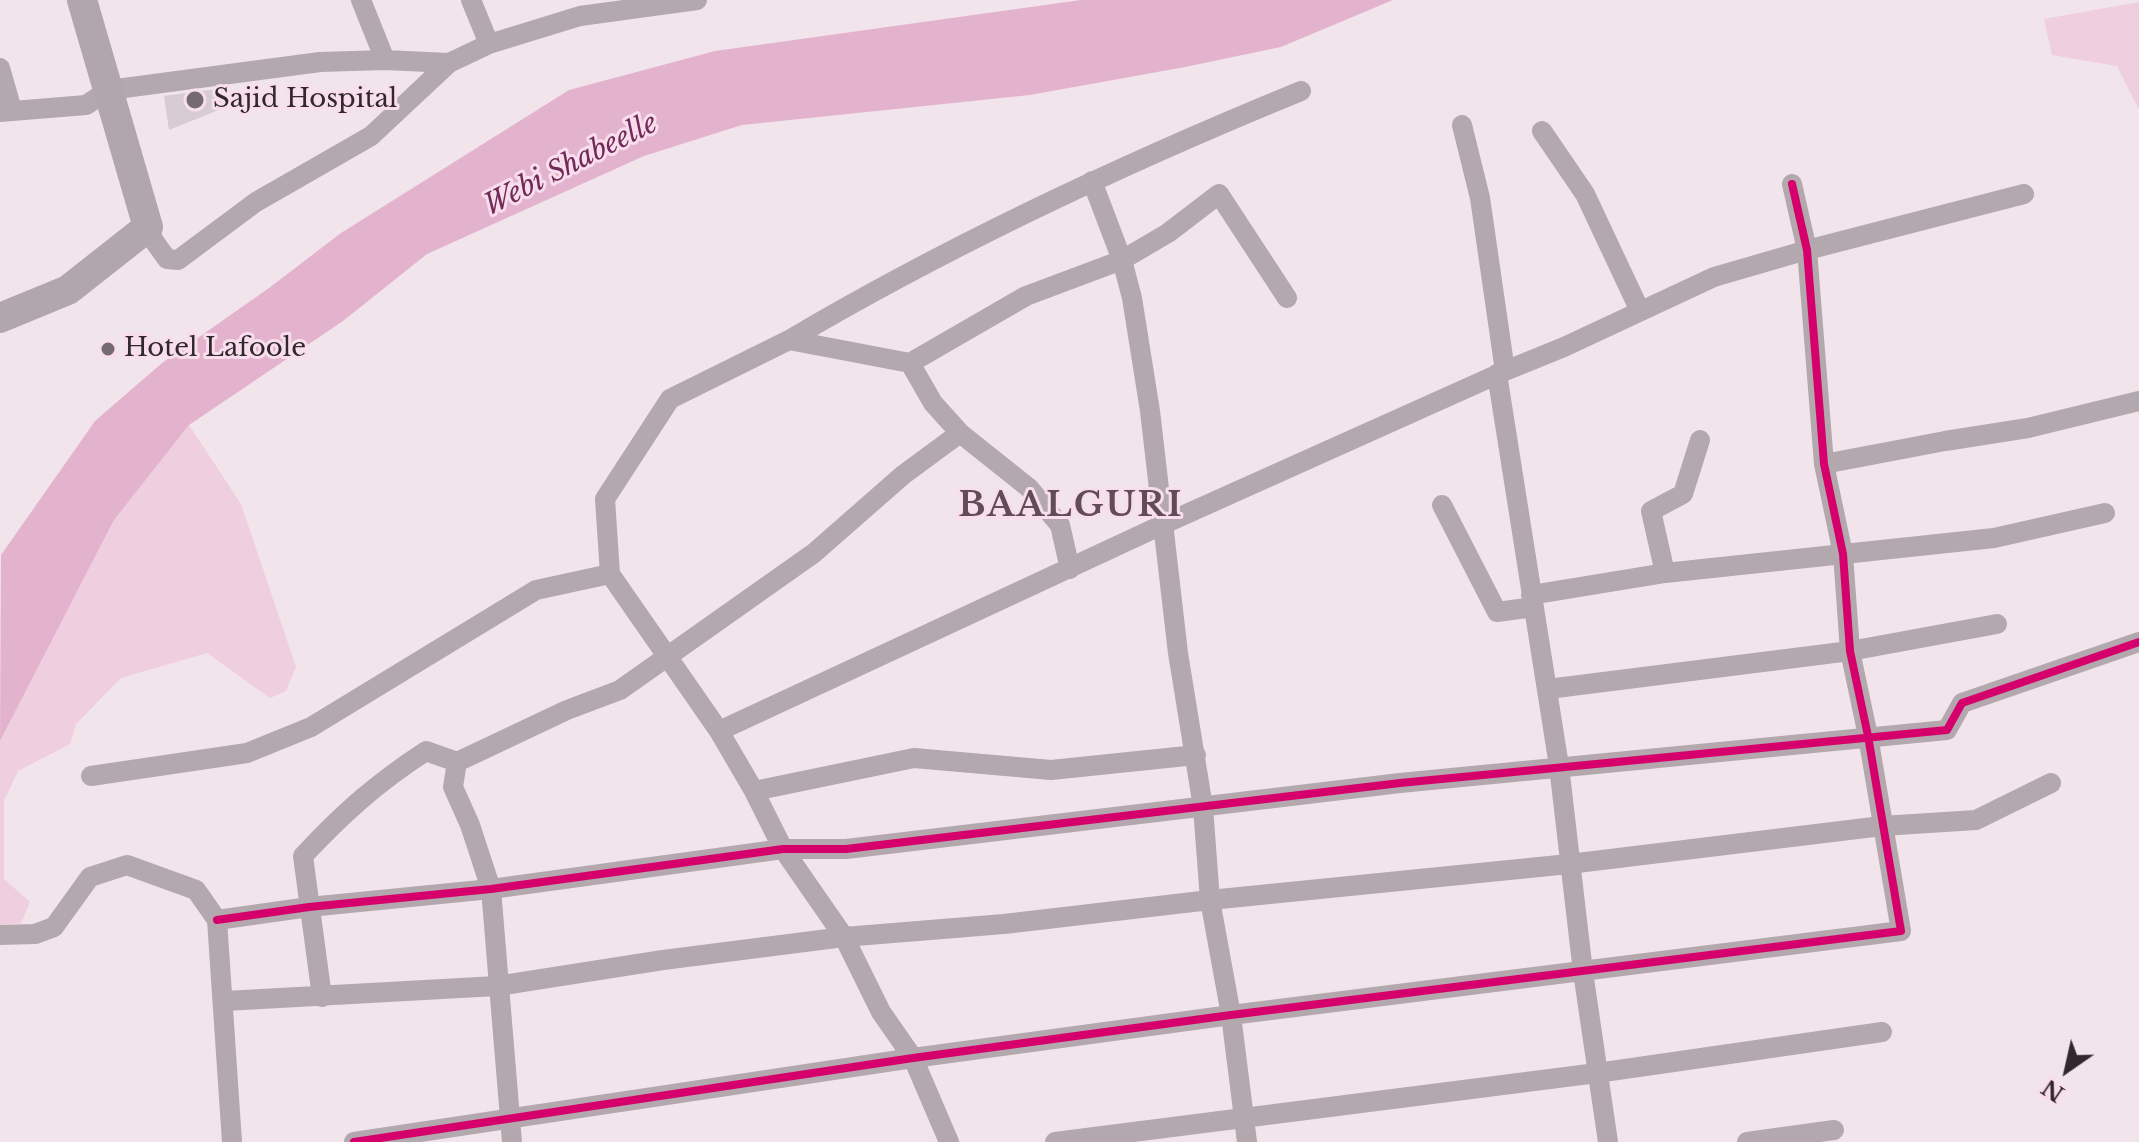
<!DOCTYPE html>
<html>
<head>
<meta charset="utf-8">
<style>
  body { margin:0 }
  #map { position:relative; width:2139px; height:1142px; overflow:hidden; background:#f2e4eb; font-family:"Libre Baskerville",serif }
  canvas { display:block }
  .north { position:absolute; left:2027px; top:1030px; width:80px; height:80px; -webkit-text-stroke:6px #f8deec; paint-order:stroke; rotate:214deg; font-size:22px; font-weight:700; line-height:32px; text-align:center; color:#31282d }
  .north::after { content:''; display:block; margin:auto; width:28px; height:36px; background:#31282d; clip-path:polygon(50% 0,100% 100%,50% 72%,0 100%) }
</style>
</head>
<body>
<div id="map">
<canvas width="2139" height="1142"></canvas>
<div class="north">N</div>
</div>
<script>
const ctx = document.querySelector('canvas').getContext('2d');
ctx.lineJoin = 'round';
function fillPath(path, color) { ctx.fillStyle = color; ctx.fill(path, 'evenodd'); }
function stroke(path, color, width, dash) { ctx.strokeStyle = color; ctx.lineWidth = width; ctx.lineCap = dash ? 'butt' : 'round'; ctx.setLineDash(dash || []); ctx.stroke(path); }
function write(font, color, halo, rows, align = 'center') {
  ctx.font = font + ' "Libre Baskerville",serif'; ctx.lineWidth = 6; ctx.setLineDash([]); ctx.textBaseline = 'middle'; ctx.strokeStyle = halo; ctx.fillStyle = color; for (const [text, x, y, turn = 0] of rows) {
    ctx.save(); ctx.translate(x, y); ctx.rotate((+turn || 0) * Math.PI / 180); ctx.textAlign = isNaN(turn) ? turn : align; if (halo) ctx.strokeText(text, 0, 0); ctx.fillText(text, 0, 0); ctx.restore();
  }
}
const green = new Path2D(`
  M2139,2V110L2117,66L2052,55L2044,19Z
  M189,425L241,504L296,667L286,691L270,698L207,653L121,678L76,724L70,744L18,771L4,801V879L30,902L21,923L0,925V741L114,520Z`);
const water = new Path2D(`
  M1081,0H1393L1281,47L1185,67L1030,95L742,125L644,156L427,254L343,321L189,425L114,520L0,741L1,555L95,421L162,363L269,288L341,233L569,90L715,51Z`);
const building = new Path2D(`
  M224,88L226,107L169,130L164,96Z`);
const street = new Path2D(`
  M361,0L385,60
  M471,0L489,44
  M0,68L12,110
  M0,112L86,105L109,90L320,62L385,60L449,63
  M1462,125L1480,198L1505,371
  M1542,131L1585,194L1640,311
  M1092,181L1122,260L1132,298L1150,411L1178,653L1203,807L1210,900L1231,1015L1247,1142
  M148,227L154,241L167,259L178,260L256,202L371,136L449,63L489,44L580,16L697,0
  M789,340C953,243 1125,163 1301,91
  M910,363L933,403L960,433L1029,488L1060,525L1070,569
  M1497,374L1559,766L1583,972L1608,1142
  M1824,464L1945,441L2028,428L2139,401
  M1442,505L1497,612L1534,607
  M1665,573L1651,511L1683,494L1700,440
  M1531,595L1665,573L1994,538L2105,513
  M1548,689L1850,651L1997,624
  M719,731L1164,524L1505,371L1564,347L1714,277L1807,250L2024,194
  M91,776L247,753L311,727L536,590L610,574
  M754,791L914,758L1051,770L1196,755
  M217,920L309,907L491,889L783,849H846L1400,783L1947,730L1962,703L2139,642
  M0,935L35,934L54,927L90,877L127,865L196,890L217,920L232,1142
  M322,997L303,856C343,813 377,783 426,751L457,762
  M225,1001L497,986L663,960L844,937L1004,924L1210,900L1569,864L1882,826L1976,820L2051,783
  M354,1142L913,1058L1231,1015L1901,931L1868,736L1850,651L1843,554L1824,464L1807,250L1792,184
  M512,1142L491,889L470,825L453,787L457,762L567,710L620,690L814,553L903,475L960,433
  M949,1142L913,1058L881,1012L844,937L783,849L754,791L719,731L610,574L605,499L670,399L789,340L910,363L1026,296L1122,260L1168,233L1219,194L1287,298
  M1055,1142L1597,1073L1882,1032
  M1747,1142L1834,1130`);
const secondary = new Path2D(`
  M0,318L68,290L148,227L82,0`);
const cycleway = new Path2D(`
  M217,920L309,907L491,889L783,849H846L1400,783L1947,730L1962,703L2139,642
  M354,1142L913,1058L1231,1015L1901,931L1868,736L1850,651L1843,554L1824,464L1807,250L1792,184`);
const markers = [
  [195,100,10,"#756a70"],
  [108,349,8,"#756a70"]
];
const poiNames = [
  ["Sajid Hospital",213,100],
  ["Hotel Lafoole",124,349]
];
const waterNames = [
  ["Webi Shabeelle",571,165,-27]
];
const districtNames = [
  ["BAALGURI",1071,506]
];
fillPath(green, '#eecedf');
fillPath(water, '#e3b3ce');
fillPath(building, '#d6ccd1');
stroke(street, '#b2a8ad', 20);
stroke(secondary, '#b2a6ad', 30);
stroke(cycleway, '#d6006c', 8);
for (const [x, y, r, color] of markers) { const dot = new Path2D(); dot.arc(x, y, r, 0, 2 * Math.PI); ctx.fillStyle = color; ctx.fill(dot); stroke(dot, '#f8deec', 3); }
write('26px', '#31282d', '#f8deec', poiNames, 'left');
write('italic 28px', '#722b58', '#f8deec', waterNames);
ctx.letterSpacing = '2px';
write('bold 34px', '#614c57', '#f8deec', districtNames);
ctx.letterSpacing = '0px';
</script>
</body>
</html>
